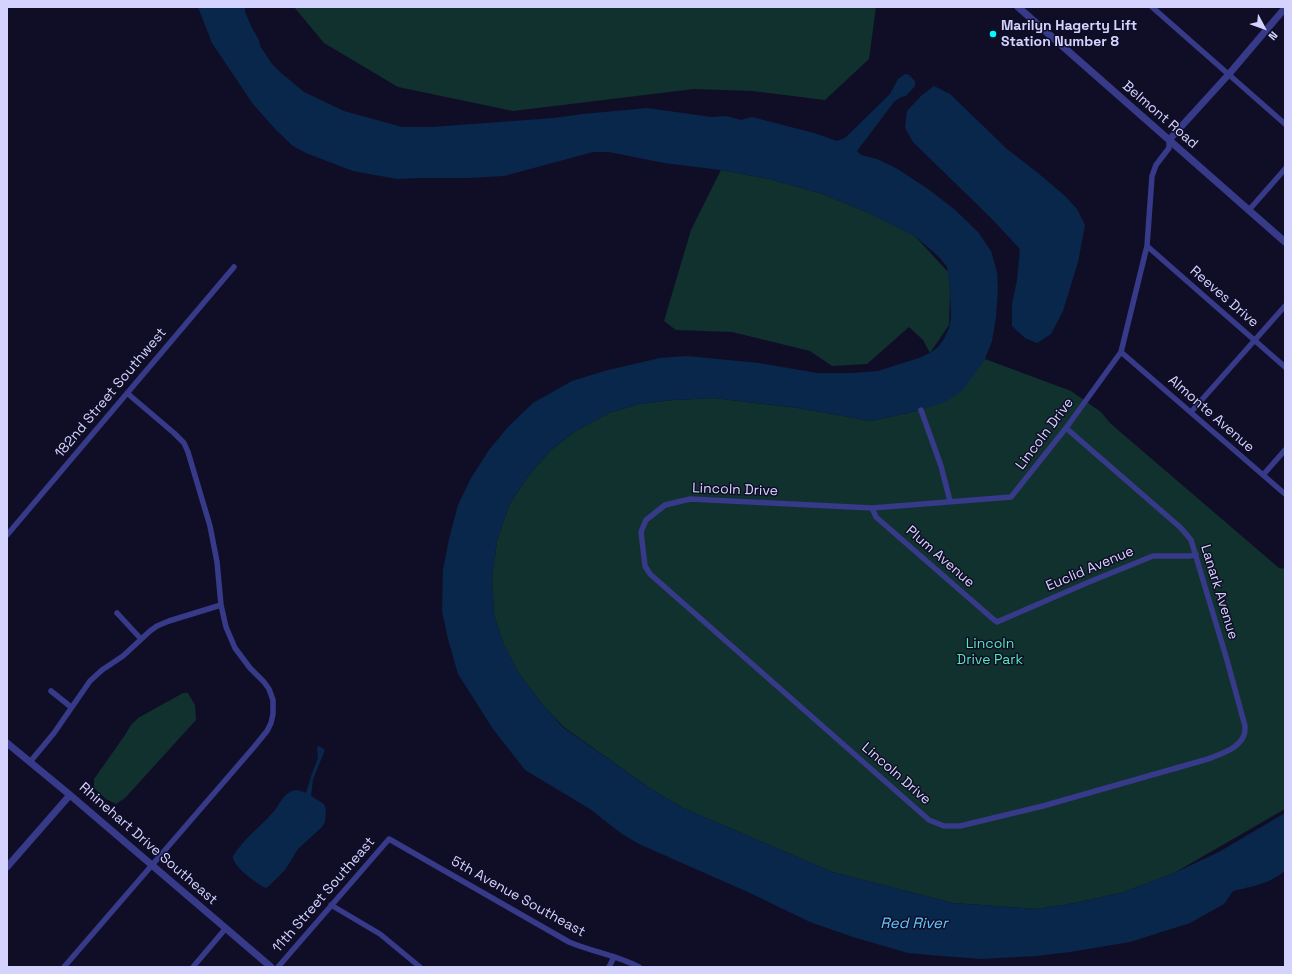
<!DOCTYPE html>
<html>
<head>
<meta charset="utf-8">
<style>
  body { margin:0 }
  #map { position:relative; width:1292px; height:974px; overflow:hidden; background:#100e27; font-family:"Space Grotesk",sans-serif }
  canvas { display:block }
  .frame { position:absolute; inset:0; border:8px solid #d4d3ff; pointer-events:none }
  .north { position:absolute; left:1244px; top:8px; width:40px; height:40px; -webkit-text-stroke:3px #100e27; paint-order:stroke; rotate:131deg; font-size:11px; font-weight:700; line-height:16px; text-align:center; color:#d4d3ff }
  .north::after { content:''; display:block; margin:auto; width:14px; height:18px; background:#d4d3ff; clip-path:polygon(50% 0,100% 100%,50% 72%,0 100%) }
</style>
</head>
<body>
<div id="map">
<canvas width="1292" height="974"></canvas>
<div class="frame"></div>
<div class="north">N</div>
</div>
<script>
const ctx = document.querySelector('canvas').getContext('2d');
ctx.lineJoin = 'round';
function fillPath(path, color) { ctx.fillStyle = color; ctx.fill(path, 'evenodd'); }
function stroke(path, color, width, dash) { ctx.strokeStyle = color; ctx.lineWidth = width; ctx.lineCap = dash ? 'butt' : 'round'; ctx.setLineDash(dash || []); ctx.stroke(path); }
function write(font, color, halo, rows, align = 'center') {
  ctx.font = font + ' "Space Grotesk",sans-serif'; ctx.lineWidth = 3; ctx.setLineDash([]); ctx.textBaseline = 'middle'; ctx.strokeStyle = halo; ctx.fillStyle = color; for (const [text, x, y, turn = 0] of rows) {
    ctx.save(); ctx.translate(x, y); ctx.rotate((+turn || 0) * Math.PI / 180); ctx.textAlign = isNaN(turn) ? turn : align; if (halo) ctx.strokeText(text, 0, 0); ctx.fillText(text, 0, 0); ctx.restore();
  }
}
const green = new Path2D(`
  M294,7H876L869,59L825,100L752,91L694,89L513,111L398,87L324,43Z
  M721,170L769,179L823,194L869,213L915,236L949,273L950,290L949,325L930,353L923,340L909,327L867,364L832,366L810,351L732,332L676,330L664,321L691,230Z
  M985,359L1071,391L1101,412L1111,424L1279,568L1285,569V809L1174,873L1124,892L1075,903L1036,909L953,903L832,872L683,808L651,789L565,728L545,708L518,672L504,645L494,615L492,578L497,541L509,505L528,476L550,451L574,432L609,413L639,404L673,400L713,398L798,408L871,421L921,410Z
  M183,693H188L195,705L196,720L125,798L116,804L106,799L94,788V779L125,735L131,725L138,718Z`);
const water = new Path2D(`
  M198,7H245V12L251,26L259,40L260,46L272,64L280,72L304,92L344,111L402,127H432L554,118L583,114L647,108L711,117L726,116L741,120L752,117L814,133L837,141L845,138L890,94L898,79L905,74L909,75L915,81V86L906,96L901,97L894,102L857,151L861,155L877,159L896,168L928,189L954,209L978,232L991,251L997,272L998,288L996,317L992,341L985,359L963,390L945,402L921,410L871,421L798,408L713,398L673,400L639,404L609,413L574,432L550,451L528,476L509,505L497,541L492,578L494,615L504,645L518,672L545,708L564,728L651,789L683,808L832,872L953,903L1036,909L1075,903L1124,892L1174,873L1219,852L1285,813V871C1268,884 1254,886 1233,891L1224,904L1190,923L1130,942L1070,952L1036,956L982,959L942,956L908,953L853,937L810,922L750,893L639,844L622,834L590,809L525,770L493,729L458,674L448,639L442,611L443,570L449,539L458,505L471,478L489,450L508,427L533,403L572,381L608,370L660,358L687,356L759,363L817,373H853L878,371L919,358L930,353L938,347L944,339L949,328L951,317L950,290L947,267L939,257L915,236L869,213L823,194L769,179L721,170L664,163L609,152H593L504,176L467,178H418L397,179L353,171L306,153L293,146L276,130L253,104L212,43Z
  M934,86L950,94L1007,149L1038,173L1065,196L1077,209L1085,225L1078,262L1063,311L1051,334L1037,343L1025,338L1012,326V304L1017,280L1020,249L991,218L913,142L905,128L907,111L921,96Z
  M319,746L325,750L313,779L311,796L324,804L326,809L325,822L322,827L298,849L285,870L269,886L266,888C257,884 232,866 233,856C244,838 262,826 275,810C280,803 284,794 292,791C297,789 302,791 306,793L312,773L318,758L317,747Z`);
const minor = new Path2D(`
  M1152,7L1285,124
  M1249,210L1285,169
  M1147,246L1285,367
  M1121,352L1285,494
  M921,410L941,466L950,501
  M1191,412L1285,306
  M1066,428L1181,528L1191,540L1227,660L1245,726C1245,728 1245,733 1244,735C1239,749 1220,754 1208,759L1043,806L960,826H944L929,820L650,574L645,566L641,532L646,520L665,505L690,499L872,508L1011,497L1066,428L1121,352L1147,246L1152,176L1156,165L1169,148V140
  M1263,475L1285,450
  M872,508L876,517L993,619L997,622L1089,582L1153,556H1191L1196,554
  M7,535L234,267
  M117,613L141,639
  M51,691L71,707
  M30,762L54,733L90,681L102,670L123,656L150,631L157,626L169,621L221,605
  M331,905L380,934L420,967
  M64,967L254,747L267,731L271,723L273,714V700L269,689L264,682L250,668L235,648L226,627L221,605L217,562L210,526L188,452L184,443L174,433L127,393
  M193,967L226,928
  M278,967L389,839L569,942C592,952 617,955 639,967
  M609,967L614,957`);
const tertiary = new Path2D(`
  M1018,7L1285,242
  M1169,140L1229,74L1285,8
  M7,743L70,795L271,967
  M7,867L70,795`);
const markers = [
  [993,34,4,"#00fdfe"]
];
const poiNames = [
  ["Marilyn Hagerty Lift",1001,26],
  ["Station Number 8",1001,42]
];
const streetNames = [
  ["Belmont Road",1160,115,41],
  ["Reeves Drive",1224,297,41],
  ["182nd Street Southwest",111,393,-50],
  ["Almonte Avenue",1211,414,41],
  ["Lincoln Drive",1045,434,-53],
  ["Lincoln Drive",735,490,2],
  ["Plum Avenue",940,557,41],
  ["Euclid Avenue",1090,569,-23],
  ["Lanark Avenue",1219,592,73],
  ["Lincoln Drive",896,774,41],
  ["Rhinehart Drive Southeast",148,844,41],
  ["11th Street Southeast",324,895,-49],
  ["5th Avenue Southeast",518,897,29]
];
const parkNames = [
  ["Lincoln",990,644],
  ["Drive Park",990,660]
];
const waterNames = [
  ["Red River",914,924]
];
fillPath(green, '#10312d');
fillPath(water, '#09274b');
stroke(minor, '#363a89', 5.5);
stroke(tertiary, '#363a89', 7);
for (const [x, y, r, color] of markers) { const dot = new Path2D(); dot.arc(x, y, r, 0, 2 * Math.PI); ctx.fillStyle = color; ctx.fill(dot); stroke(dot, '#100e27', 1.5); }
write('bold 14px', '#d4d3ff', '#100e27', poiNames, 'left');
write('14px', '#d4d3ff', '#100e27', streetNames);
write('14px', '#57e7b6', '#100e27', parkNames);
write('italic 15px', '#61c5ff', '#100e27', waterNames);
</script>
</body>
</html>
